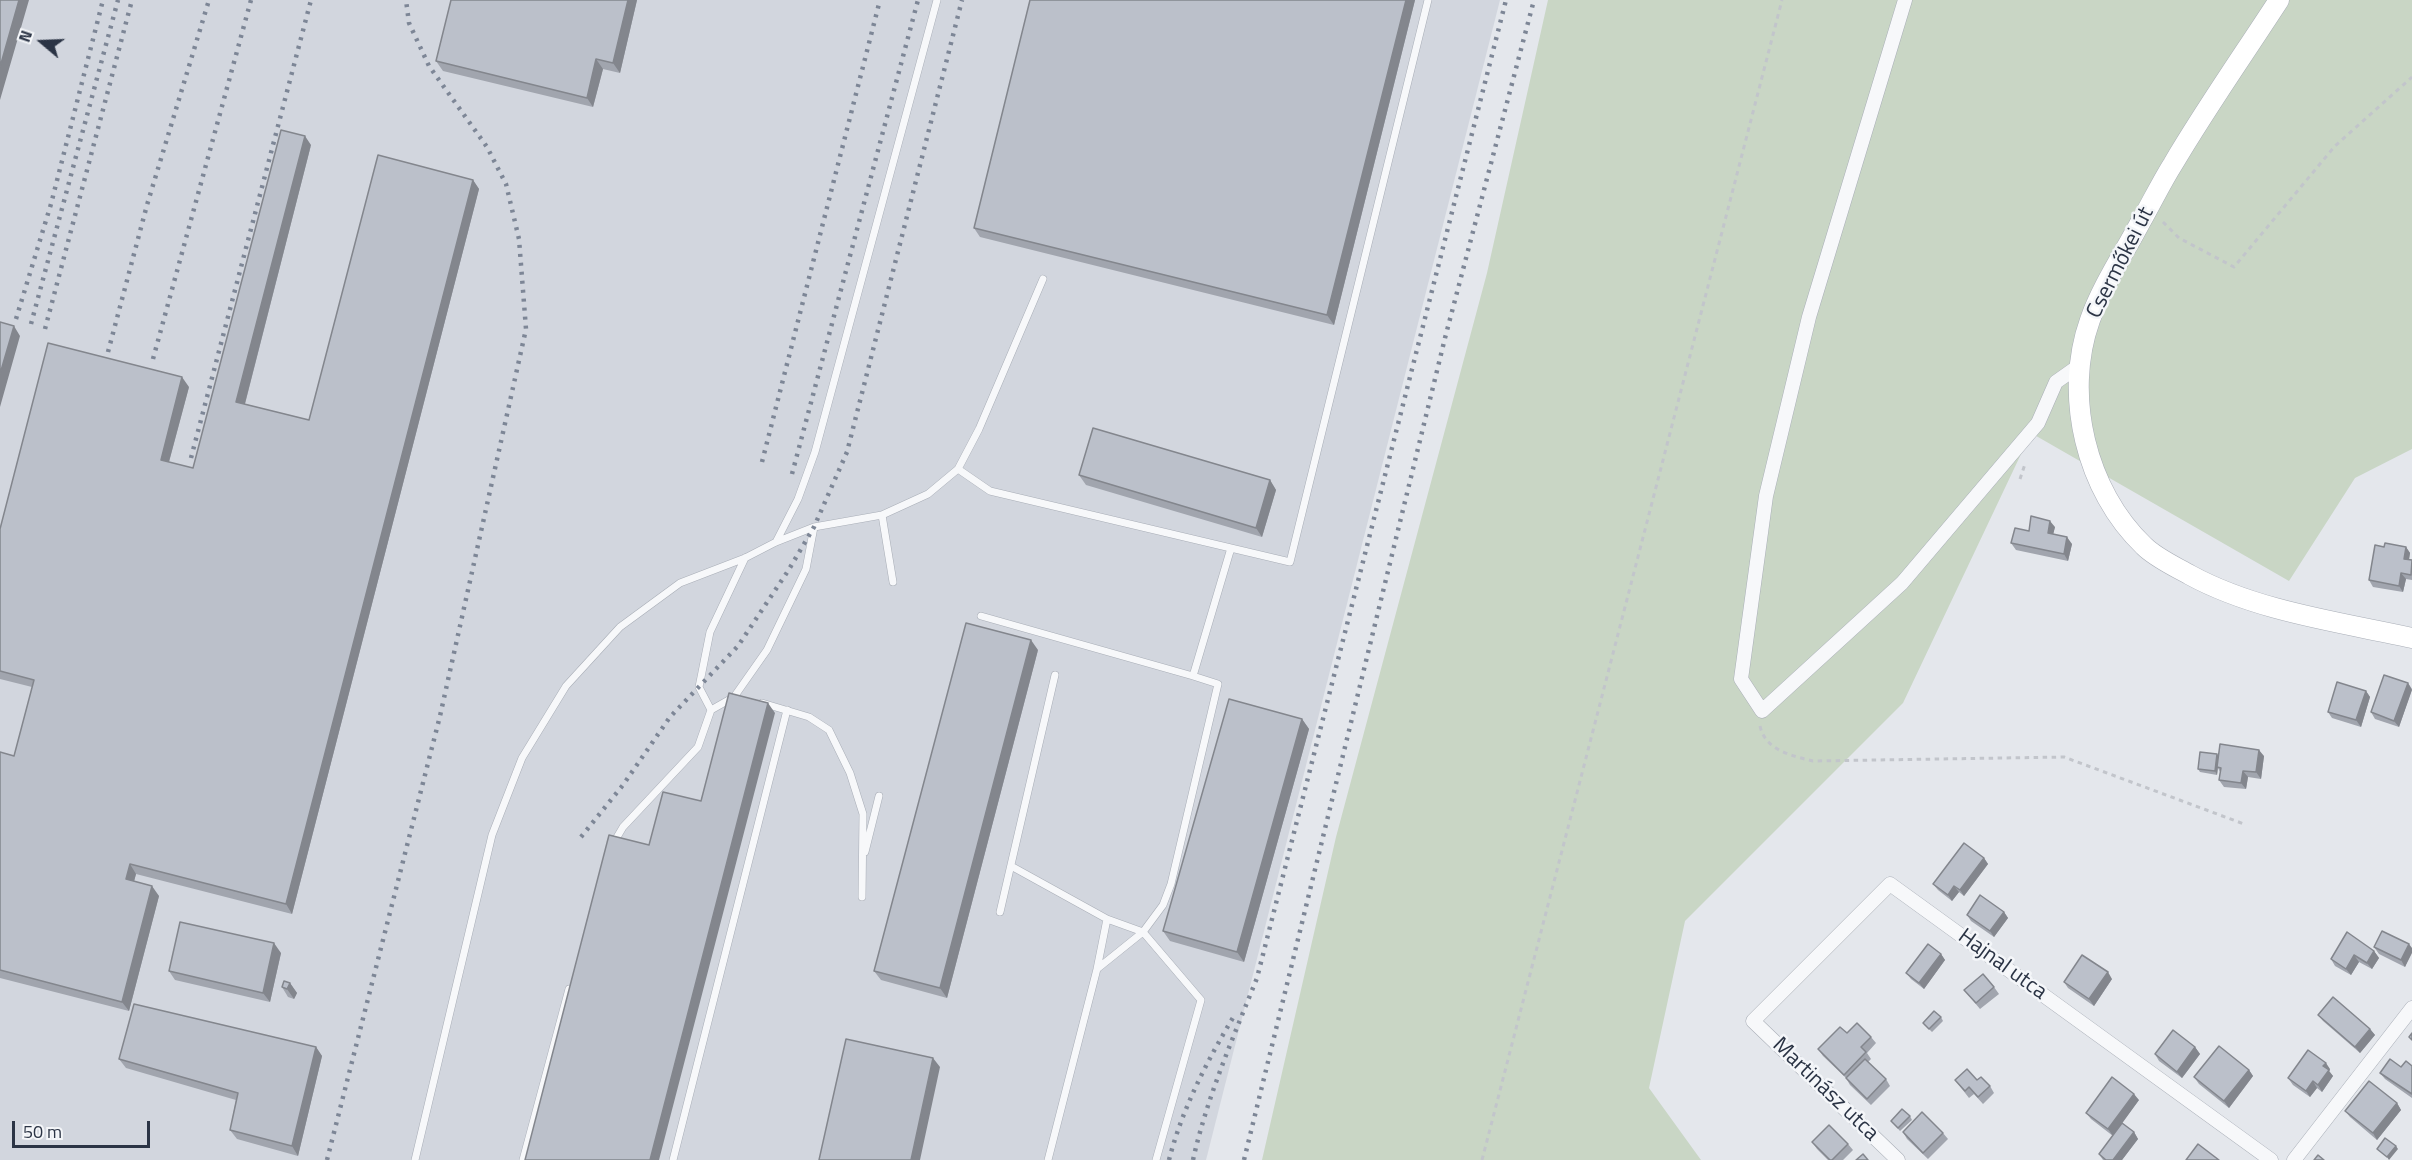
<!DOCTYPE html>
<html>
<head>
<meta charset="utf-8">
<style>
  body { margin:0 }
  #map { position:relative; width:2412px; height:1160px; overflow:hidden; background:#e4e7ec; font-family:"Titillium Web",sans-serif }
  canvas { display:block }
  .north { position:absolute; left:12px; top:12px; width:60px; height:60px; -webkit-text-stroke:4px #f4f6f9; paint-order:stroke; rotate:289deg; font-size:16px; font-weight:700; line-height:24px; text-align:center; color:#2b3445 }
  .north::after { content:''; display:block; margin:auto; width:21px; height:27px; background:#2b3445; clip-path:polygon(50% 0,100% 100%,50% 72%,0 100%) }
  .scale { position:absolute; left:12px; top:1121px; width:138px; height:27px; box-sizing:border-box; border:3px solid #2b3445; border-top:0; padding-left:8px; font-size:18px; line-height:21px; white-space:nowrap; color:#2b3445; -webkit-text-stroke:4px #f4f6f9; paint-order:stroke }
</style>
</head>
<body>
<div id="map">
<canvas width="2412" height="1160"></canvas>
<div class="north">N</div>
<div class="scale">50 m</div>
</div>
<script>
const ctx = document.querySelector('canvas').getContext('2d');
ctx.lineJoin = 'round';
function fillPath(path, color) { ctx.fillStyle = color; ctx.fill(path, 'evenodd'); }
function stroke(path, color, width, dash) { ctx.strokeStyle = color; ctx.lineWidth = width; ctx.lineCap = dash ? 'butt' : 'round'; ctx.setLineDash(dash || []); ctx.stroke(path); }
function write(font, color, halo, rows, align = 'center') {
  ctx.font = font + ' "Titillium Web",sans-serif'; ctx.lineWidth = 5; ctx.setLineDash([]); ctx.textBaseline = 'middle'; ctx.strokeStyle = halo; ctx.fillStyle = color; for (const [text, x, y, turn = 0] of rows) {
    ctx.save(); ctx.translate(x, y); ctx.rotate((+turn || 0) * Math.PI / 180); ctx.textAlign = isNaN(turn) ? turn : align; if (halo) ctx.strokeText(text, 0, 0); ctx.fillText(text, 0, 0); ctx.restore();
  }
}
const built = new Path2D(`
  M0,0H1500L1206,1160H0Z`);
const green = new Path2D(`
  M1548,0H2412V449L2355,478L2289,581L2031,433L1903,703L1685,921L1649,1088L1701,1160H1262L1336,837L1487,273Z`);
const path = new Path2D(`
  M2163,222L2179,238L2234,267L2335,146L2412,77
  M2020,479L2025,464
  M1760,726C1765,750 1792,756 1813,761L2064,757L2244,824
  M1482,1160L1782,0`);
const lane = new Path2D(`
  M958,469L990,491L1290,562L1428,0
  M882,515L893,582
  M776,542L798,499L815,452L937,0
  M981,616L1193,676
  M762,703L809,717L829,730L850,773L863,814L862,897
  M711,710L734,697L767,650L806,569L814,527
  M613,844L623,827L698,747L711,710L699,687L710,632L745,558
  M865,852L879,796
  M1011,866L1107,919L1097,969
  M1000,912L1055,675
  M1107,919L1143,932L1201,1000L1156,1160
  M415,1160L492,835L522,758L566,686L620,627L680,583L745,558L776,542L814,527L882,515L928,494L958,469L979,429L1043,279
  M523,1160L569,989
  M673,1160L787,710
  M1048,1160L1097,969L1143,932L1163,905L1171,884L1218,684L1193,676L1231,548`);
const street = new Path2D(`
  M1905,0L1809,317L1766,496L1741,679L1762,711L1902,583L2038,423L2056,382L2080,365
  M1898,1160L1753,1021L1890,884L2271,1160
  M2294,1160L2412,1008`);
const secondary = new Path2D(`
  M2279,0C2244,54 2206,108 2173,164C2161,183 2151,204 2140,223C2123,255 2102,286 2090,320C2063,395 2086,491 2144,546C2156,558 2176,567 2190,575C2256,611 2339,622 2412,638`);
const rail = new Path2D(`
  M16,319L51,204L103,0
  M31,324L118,0
  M45,329L132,0
  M108,352L147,205L209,0
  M153,359L251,0
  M191,458L311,0
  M762,462L880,0
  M792,474L918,0
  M581,837L623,785L670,717L738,646L788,571L814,527L847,452L962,0
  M327,1160L440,716L526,329L519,239L506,184L487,147L429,66L409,23L406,0
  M1169,1160C1182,1109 1207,1061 1234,1016
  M1193,1160C1207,1097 1233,1038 1257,978L1506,0
  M1244,1160L1445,338L1534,0`);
const wall = new Path2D(`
  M451,0H637L620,73L603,69L593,107L443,71L436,61Z
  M1030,0H1415L1334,325L980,237L974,228Z
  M311,145L245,404L309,420L473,180L479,189L292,914L136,874L134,881L159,896L129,1011L0,978V752L14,756L32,687L0,679V529L189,387L169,462L193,468Z
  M1079,475L1270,480L1276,490L1262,537L1086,485Z
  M2055,527L2053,534L2072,544L2068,561L2016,550L2011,543L2029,531Z
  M2384,547H2406L2410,553L2409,560H2412V580L2406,579L2403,592L2373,587L2369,580Z
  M1038,650L947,998L881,980L874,971Z
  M2408,683L2412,689L2399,727L2375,719L2371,712Z
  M2366,691L2370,697L2361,727L2332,718L2328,712Z
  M1302,719L1309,729L1244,962L1170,941L1163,931Z
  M2219,756H2264L2261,779L2248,777L2246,789L2224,787L2219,780L2220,772L2218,768L2217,775L2200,772L2198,769Z
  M1984,858L1988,864L1964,896L1959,892L1952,901L1938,890L1933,884Z
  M2004,912L2008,918L1994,937L1971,921L1967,915Z
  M2374,947L2412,948L2405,967L2379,954Z
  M2374,951L2379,958L2372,969L2359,962L2351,975L2335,966L2331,959Z
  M281,953L270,1002L175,980L169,971Z
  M1941,954L1945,960L1924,989L1911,979L1906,973Z
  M2112,979L2094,1006L2068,988L2064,982Z
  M290,983L297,993L294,999L288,997L282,987Z
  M1994,987L1999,994L1980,1009L1964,990Z
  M2318,1015L2370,1029L2375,1035L2360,1053L2323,1021Z
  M1941,1017L1943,1021L1932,1032L1923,1023Z
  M1847,1033L1871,1037L1876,1043L1867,1053L1871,1059L1868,1062L1886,1079L1890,1086L1871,1105L1850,1085L1846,1078L1823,1056L1818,1049Z
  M316,1047L322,1056L298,1156L237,1139L230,1130L236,1100L126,1068L119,1059Z
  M2195,1047L2200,1054L2182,1078L2159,1061L2155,1054Z
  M2412,1066V1098L2385,1079L2380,1073Z
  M2330,1069L2329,1071L2333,1076L2322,1092L2317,1088L2310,1097L2293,1085L2288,1078Z
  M2249,1070L2253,1076L2229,1108L2199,1084L2194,1077Z
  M1955,1080H1977L1990,1086L1994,1093L1983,1104L1974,1094L1969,1098Z
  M2139,1100L2120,1125L2134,1132L2138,1139L2122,1160H2103L2099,1154L2113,1136L2091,1119L2086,1113Z
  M2397,1103L2401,1110L2377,1140L2350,1117L2345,1111Z
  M1910,1116L1912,1120L1900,1131L1891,1121Z
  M1903,1132L1943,1133L1948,1139L1928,1159L1907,1139Z
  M1812,1142L1848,1144L1853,1150L1843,1160H1828L1817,1149Z`);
const shadedWall = new Path2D(`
  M19,0H29L0,100V67Z
  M628,0H637L620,73L613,63Z
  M1406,0H1415L1334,325L1327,315Z
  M596,59L603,69L593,107L587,98Z
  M305,136L311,145L243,411L236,402Z
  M473,180L479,189L292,914L286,904Z
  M14,326L20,336L0,407V374Z
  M182,377L189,387L167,469L161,460Z
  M1270,480L1276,490L1262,537L1256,528Z
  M2050,521L2055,527L2052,539L2048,533Z
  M2067,537L2072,544L2068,561L2064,554Z
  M2406,547L2410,553L2408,565L2404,559Z
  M2401,573L2406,579L2403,592L2399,586Z
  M1031,640L1038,650L947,998L940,988Z
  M2408,683L2412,690L2399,727L2394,721Z
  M2366,691L2370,697L2361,727L2356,720Z
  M768,703L775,713L659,1160H650Z
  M1302,719L1309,729L1244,962L1237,952Z
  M2259,750L2264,756L2261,779L2256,772Z
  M2217,754L2219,757L2217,775L2215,771Z
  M2243,771L2248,777L2246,789L2241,783Z
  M1984,858L1988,864L1964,896L1960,890Z
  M130,864L136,874L132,889L126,879Z
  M152,886L159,896L129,1011L122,1002Z
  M1954,886L1959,892L1952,901L1948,895Z
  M2004,912L2008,918L1994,937L1990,931Z
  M274,943L281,953L270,1002L263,993Z
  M2409,944L2412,948V953L2405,967L2401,960Z
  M2374,951L2379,958L2372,969L2367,963Z
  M1941,954L1945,960L1924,989L1919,983Z
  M2354,955L2359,962L2351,975L2346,969Z
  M2108,972L2112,979L2094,1006L2089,999Z
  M290,983L297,993L294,999L287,989Z
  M2370,1029L2375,1035L2360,1053L2355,1047Z
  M316,1047L322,1056L298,1156L292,1146Z
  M2195,1047L2200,1054L2182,1078L2177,1072Z
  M933,1058L940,1067L920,1160H911Z
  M2326,1063L2330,1069L2329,1071L2333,1076L2322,1092L2318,1085L2323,1066Z
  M2249,1070L2253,1076L2229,1108L2224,1101Z
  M2313,1081L2317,1088L2310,1097L2306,1091Z
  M2134,1094L2139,1100L2113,1136L2108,1129Z
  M2397,1103L2401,1110L2377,1140L2373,1133Z
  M2134,1132L2138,1139L2122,1160H2113Z
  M2396,1146L2398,1149L2389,1160L2387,1157Z`);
const building = new Path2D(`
  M0,0H19L0,67Z
  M451,0H628L613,63L596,59L587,98L436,61Z
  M1030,0H1406L1327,315L974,228Z
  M281,130L305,136L236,402L309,420L378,155L473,180L286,904L130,864L126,879L152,886L122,1002L0,970V752L14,756L34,680L0,671V529L48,343L182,377L161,460L193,468Z
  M0,322L14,326L0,374Z
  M1093,428L1270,480L1256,528L1079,475Z
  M2031,516L2050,521L2048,533L2067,537L2064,554L2011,543L2015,528L2029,531Z
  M2385,543L2406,547L2404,559L2412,560L2411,575L2401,573L2399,586L2369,580L2375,545L2384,547Z
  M966,623L1031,640L940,988L874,971Z
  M2384,675L2408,683L2394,721L2371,712Z
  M2337,682L2366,691L2356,720L2328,712Z
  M729,693L768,703L650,1160H525L609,835L649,845L663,792L701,801Z
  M1229,699L1302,719L1237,952L1163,931Z
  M2220,744L2259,750L2256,772L2243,771L2241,783L2219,780L2221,768L2217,767Z
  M2200,752L2217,754L2215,771L2198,769Z
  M1964,843L1984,858L1960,890L1954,886L1948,895L1933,884Z
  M1980,895L2004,912L1990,931L1967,915Z
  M180,922L274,943L263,993L169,971Z
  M2382,931L2409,944L2401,960L2374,947Z
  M2347,932L2374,951L2367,963L2354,955L2346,969L2331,959Z
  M1928,944L1941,954L1919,983L1906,973Z
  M2082,955L2108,972L2089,999L2064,982Z
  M1983,974L1994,987L1976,1003L1964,990Z
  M284,981L290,983L287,989L282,987Z
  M2333,997L2370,1029L2355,1047L2318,1015Z
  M134,1004L316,1047L292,1146L230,1130L238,1093L119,1059Z
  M1934,1011L1941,1017L1929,1029L1923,1023Z
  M1857,1023L1871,1037L1861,1047L1866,1052L1844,1075L1818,1049L1840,1027L1847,1033Z
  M2173,1030L2195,1047L2177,1072L2155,1054Z
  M2412,1033V1040L2409,1037Z
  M846,1039L933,1058L911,1160H819Z
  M2219,1046L2249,1070L2224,1101L2194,1077Z
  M2308,1050L2326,1063L2323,1066L2329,1070L2318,1085L2313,1081L2306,1091L2288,1078Z
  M1865,1059L1886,1079L1867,1099L1846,1078Z
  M2390,1059L2401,1067L2406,1061L2412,1066V1094L2380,1073Z
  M1967,1069L1977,1080L1981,1077L1990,1086L1978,1097L1969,1087L1965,1091L1955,1080Z
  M2112,1077L2134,1094L2108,1129L2086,1113Z
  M2369,1081L2397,1103L2373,1133L2345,1111Z
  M1902,1109L1910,1116L1898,1128L1891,1121Z
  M1922,1112L1943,1133L1923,1153L1903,1132Z
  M2122,1123L2134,1132L2113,1160H2106L2099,1154Z
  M1829,1125L1848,1144L1832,1160H1830L1812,1142Z
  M2385,1138L2396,1146L2387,1157L2377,1149Z
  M2198,1144L2219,1160H2186Z
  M1863,1154L1868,1160H1856Z
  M2318,1155L2324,1160H2314Z`);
const streetNames = [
  ["Csermőkei út",2121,263,-63],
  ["Hajnal utca",2002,965,36],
  ["Martinász utca",1825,1090,44]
];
fillPath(built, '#d2d6de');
fillPath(green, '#c9d6c5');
stroke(lane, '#a9aeb7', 8);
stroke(street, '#a9aeb7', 15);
stroke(secondary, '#a9aeb7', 21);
stroke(path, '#c2c5cb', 3, [4.5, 4.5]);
stroke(lane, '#f7f8fa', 7);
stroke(street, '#f7f8fa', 14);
stroke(secondary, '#fff', 20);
stroke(rail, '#7d8696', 4.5, [3, 6]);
fillPath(wall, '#a1a5ae');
fillPath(shadedWall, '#83868d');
fillPath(building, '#bbc0ca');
stroke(building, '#83868d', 1.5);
write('22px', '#2b3445', '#f4f6f9', streetNames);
</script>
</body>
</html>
